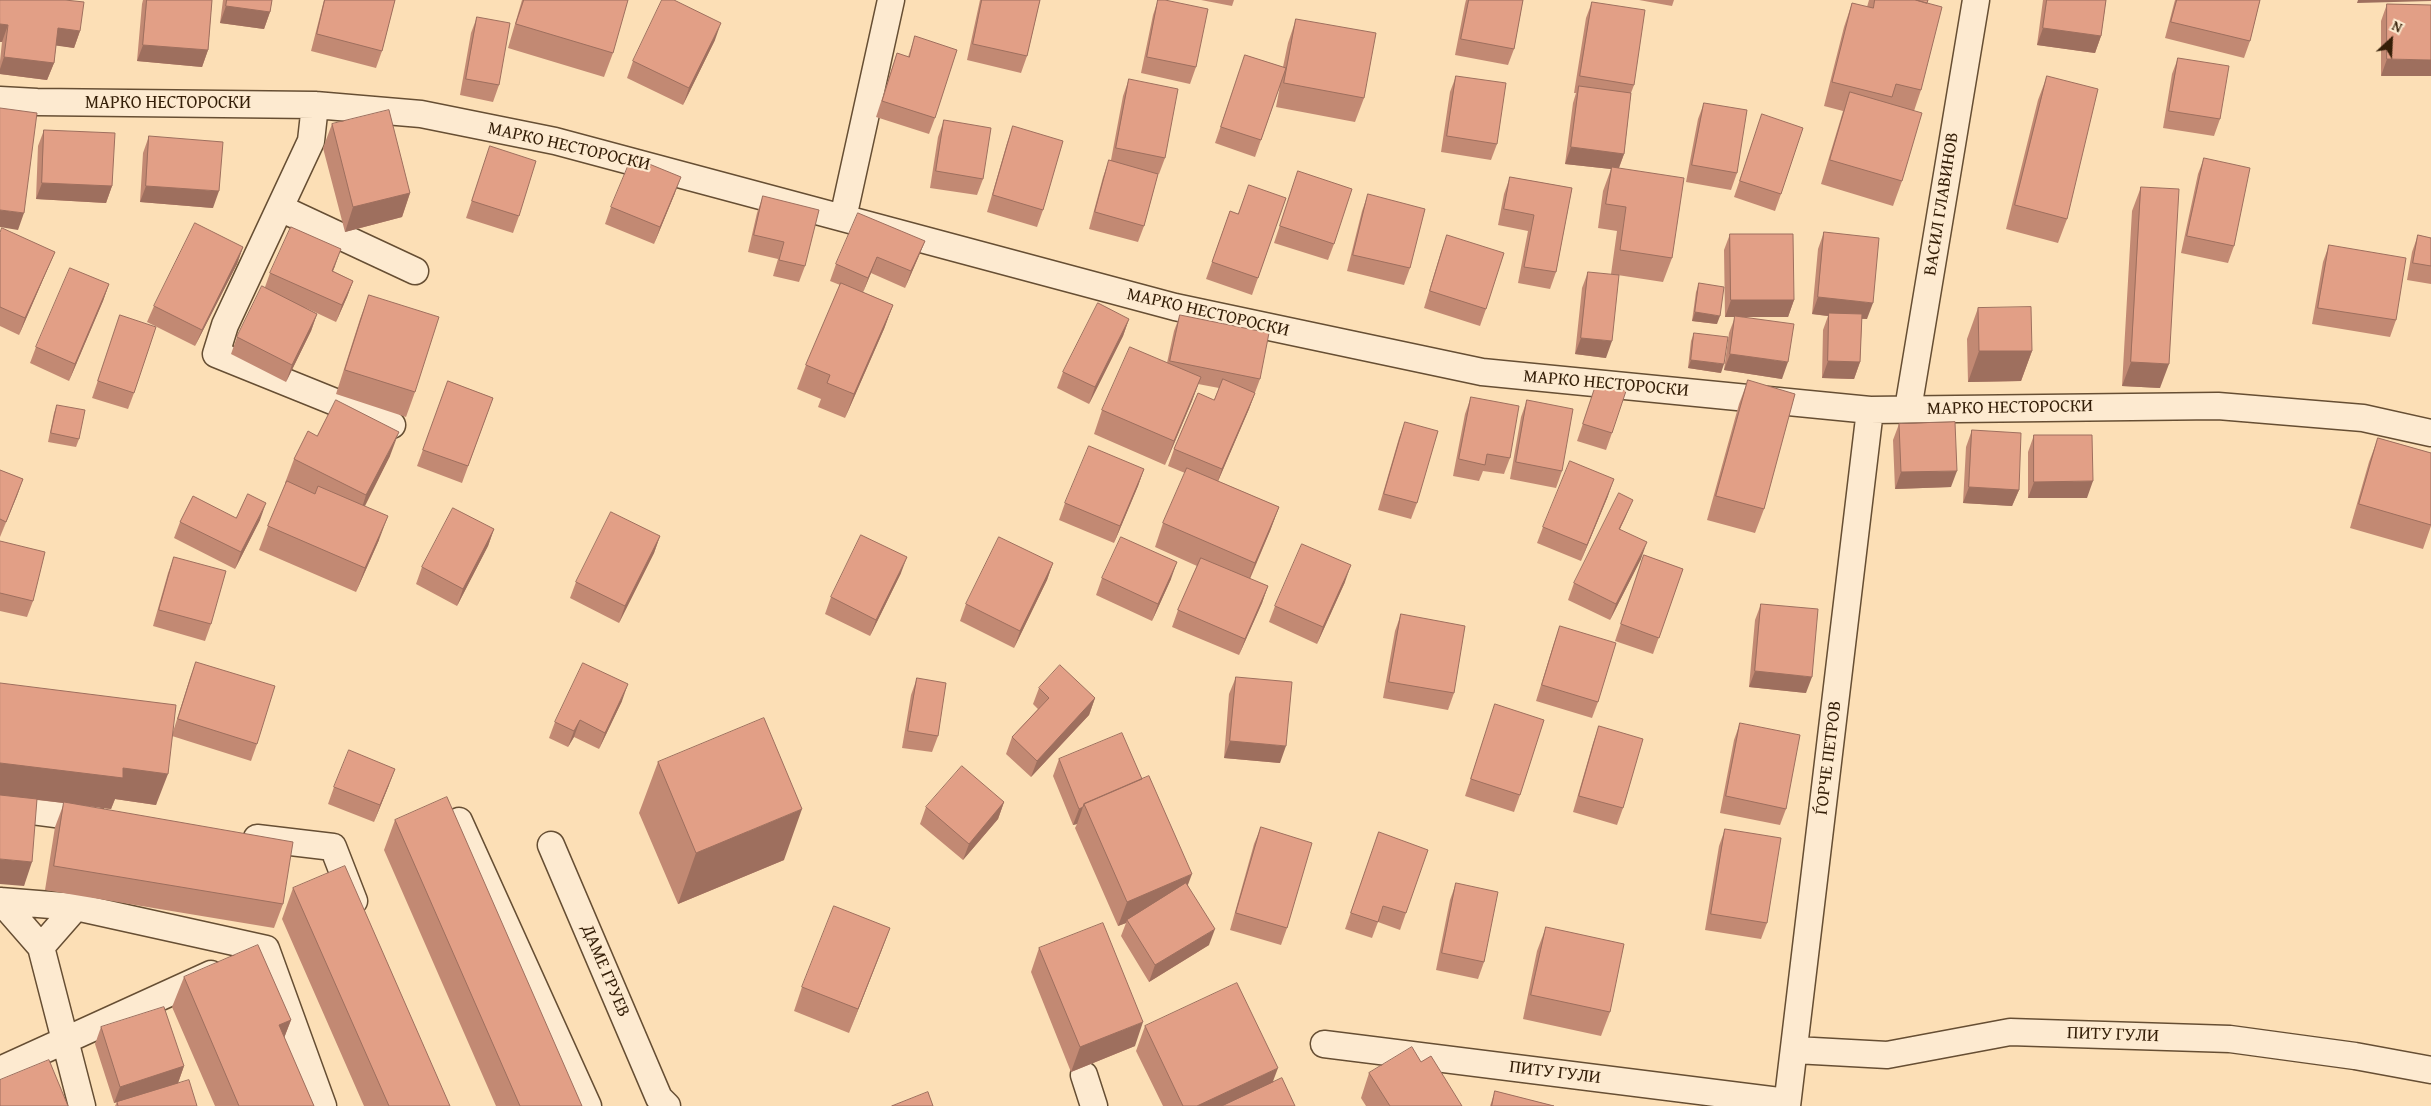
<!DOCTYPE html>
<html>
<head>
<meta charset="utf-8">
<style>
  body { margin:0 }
  #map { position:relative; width:2431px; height:1106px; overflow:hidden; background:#fcdfb6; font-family:"Gentium Book Plus",serif }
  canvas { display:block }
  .north { position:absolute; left:2366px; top:15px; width:50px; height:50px; -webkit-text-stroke:4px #fdead0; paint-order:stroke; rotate:25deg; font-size:14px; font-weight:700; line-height:20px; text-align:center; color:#341e07 }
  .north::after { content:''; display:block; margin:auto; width:18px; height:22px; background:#341e07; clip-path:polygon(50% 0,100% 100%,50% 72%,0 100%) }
</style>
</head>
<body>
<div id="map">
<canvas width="2431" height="1106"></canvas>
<div class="north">N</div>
</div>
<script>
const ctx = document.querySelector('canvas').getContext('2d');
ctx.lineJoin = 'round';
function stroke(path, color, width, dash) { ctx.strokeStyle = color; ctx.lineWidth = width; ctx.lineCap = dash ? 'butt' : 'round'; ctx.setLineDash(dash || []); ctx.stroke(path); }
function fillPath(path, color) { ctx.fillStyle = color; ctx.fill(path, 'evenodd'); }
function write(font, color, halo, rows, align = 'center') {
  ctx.font = font + ' "Gentium Book Plus",serif'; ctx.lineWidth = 4.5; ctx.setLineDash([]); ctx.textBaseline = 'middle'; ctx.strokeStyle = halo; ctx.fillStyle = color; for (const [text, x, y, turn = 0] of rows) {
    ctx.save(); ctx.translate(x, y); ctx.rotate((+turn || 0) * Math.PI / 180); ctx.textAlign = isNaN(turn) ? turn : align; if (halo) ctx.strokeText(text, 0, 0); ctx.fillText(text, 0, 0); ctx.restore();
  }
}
const street = new Path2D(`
  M0,100L37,102L315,105L421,114L555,141L1175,307L1482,372L1870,410L2218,406L2363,418L2431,433
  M315,105L311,141L225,325L216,354L392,425
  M280,208L415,271
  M843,218L891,0
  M1908,409L1976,0
  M0,807L94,819
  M459,821L588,1106
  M257,838L333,847L354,901
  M551,845L659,1098L667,1106
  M0,901L76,907L266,949L323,1106
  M1,901L41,947L82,1106
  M41,947L76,907
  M1324,1044L1787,1102
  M1795,1050L1887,1055L2010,1032L2230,1039L2355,1056L2431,1070
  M0,1070L211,974
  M1084,1075L1094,1106
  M1787,1106L1870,410`);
const wall = new Path2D(`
  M0,0L80,31L74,48L56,45L54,63L47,80L0,74V61L2,42H0Z
  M143,0H212L208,50L202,67L137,61L142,4Z
  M223,0H272L270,12L264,29L220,23Z
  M324,0H395L382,51L376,68L311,51Z
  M522,0H524L613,53L604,77L508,48Z
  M980,0H1040L1027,56L1021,73L967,60Z
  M1158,0L1196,67L1190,84L1141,73L1153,15Z
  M1201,0H1234L1232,6Z
  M1466,0H1523L1514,49L1508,65L1455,55L1465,4Z
  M1639,0H1674L1672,6Z
  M1869,0H1928L1927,3L1921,90L1914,111L1902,181L1893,206L1821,184L1843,111L1824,106L1844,27L1852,3L1867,7Z
  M2043,0H2106L2101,36L2095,53L2037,45Z
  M2175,0H2260L2250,41L2244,58L2165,38Z
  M1592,2L1634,85L1631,93L1624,154L1619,168L1672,258L1663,282L1611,274L1617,231L1598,228L1603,191L1611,169L1565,164L1573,103L1576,93H1574L1586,18Z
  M2387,4L2431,5L2381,76V21Z
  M477,17L499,85L493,102L460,95L471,33Z
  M1296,19L1364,98L1355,122L1276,107L1280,86L1255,157L1215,143L1245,55L1283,67L1288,43Z
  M915,36L935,118L929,134L876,117L897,53L908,57Z
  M715,40L683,105L627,78L633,61Z
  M2178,58L2220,119L2214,136L2163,128L2172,74Z
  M1456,76L1497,144L1491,160L1441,152L1450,92Z
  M2047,76L2067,219L2058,243L2006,229L2038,100Z
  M1129,79L1165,158L1159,174H1158L1144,226L1138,242L1089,229L1103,177L1109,160H1111L1123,96Z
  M1704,103L1737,173L1731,190L1686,182L1698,119Z
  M1762,114L1781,194L1775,211L1734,197Z
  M944,120L983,179L977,195L930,188L938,137Z
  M332,124L410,193L402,217L345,232L323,148Z
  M1013,126L1043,210L1037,227L987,212L1007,143Z
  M44,130L112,186L106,203L36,199L38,146Z
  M149,136L213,208L140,202L143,153Z
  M490,146L519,216L513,233L466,218Z
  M2204,158L2234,246L2228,263L2181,253L2198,174Z
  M1298,171L1334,244L1328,260L1274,243Z
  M1510,177L1572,188L1556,272L1550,289L1518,283L1528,231L1498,225L1504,194Z
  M2141,187L2160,388L2122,386L2132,211Z
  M675,193L654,244L605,224L611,207Z
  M1368,194L1410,268L1404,285L1347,271L1362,211Z
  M763,196L805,266L799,282L773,276L778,259L748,252L757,213Z
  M1286,198L1252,295L1206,279L1230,211L1238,214Z
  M1824,232L1867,319H1862L1860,362L1854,379L1822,378L1823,330L1828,316L1812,314L1818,249Z
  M0,233L55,252L48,268L19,335L0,326Z
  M1730,234L1794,300L1788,317H1742L1782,379L1724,370L1729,333L1735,317H1725L1724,250Z
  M1447,235L1486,309L1480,326L1424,308L1441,252Z
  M2418,235L2431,238V284L2407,280L2412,252Z
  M925,241L918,258L905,288L871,273L863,292L893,305L884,329L845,418L818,407L821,399L797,389L806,365L840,285L830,281L836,264Z
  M2329,245L2396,320L2390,337L2312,324L2323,262Z
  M243,247L237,264L195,346L147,322L154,306Z
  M335,266L333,271L353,281L347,297L336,322L304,307L317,314L311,331L286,382L231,354L237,337L265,287L270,273Z
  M1588,272L1606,358L1575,354L1582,288Z
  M1699,283L1717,324L1692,321L1696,292Z
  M109,284L103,301L69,381L30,363L36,347Z
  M369,295L415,392L406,417L336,394L360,319Z
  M1978,308L2032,351L2021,381L1968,382L1967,339Z
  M120,315L134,393L128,409L92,398Z
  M1180,315L1260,379L1249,409L1218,481L1279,507L1270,531L1250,579L1268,586L1262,603L1239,655L1172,627L1178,610L1197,566L1155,547L1163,523L1185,473L1168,466L1174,449L1214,400L1219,388L1198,384L1192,401L1165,465L1094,434L1102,410L1167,363L1174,331Z
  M1129,319L1123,336L1089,404L1057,388L1063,372Z
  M1694,333L1721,373L1688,368L1691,341Z
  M1748,380L1764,509L1755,533L1707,520L1739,404Z
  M448,381L493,398L462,483L417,466Z
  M1597,382L1612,433L1606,450L1577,441Z
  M1471,397L1510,458L1504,474L1483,471L1479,481L1453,476L1465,414Z
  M1527,400L1562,471L1556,488L1510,479L1521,417Z
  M57,405L79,439L76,447L48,442L54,413Z
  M1405,422L1417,503L1411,519L1378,510L1399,438Z
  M1899,424L1951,487L1895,489L1893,440Z
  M1972,430L2019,490L2012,506L1963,503L1966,447Z
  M2034,435L2087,498H2028V452Z
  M317,436L390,456L364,506L379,540L356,592L259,550L268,526L286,483H285L294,459Z
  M2378,438L2431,453V526L2423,549L2350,528L2369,462Z
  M1144,469L1138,486L1114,543L1059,520L1065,503Z
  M0,470L23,479L0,537Z
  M1608,496L1581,561L1537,543L1543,527Z
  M1626,516L1620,529L1641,559L1610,620L1568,600L1574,583Z
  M236,518L260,520L235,569L174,538L180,522Z
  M494,529L488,546L457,606L416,584L422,567Z
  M660,536L654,553L619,623L570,598L576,582Z
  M0,541L33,601L27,617L0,611Z
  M1644,555L1683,569L1653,654L1615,641Z
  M174,557L211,624L205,641L153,626L168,573Z
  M1053,563L1047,580L1014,648L960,621L966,604Z
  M901,573L870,636L825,614L831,597Z
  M1102,578L1171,579L1152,621L1096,595Z
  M1345,582L1317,644L1269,622L1275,606Z
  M1761,604L1806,693L1749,687L1755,620Z
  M1401,614L1454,693L1448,710L1383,698L1395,631Z
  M1560,626L1598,702L1592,718L1536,701L1554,643Z
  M196,662L257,744L251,761L172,736L156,805L115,799L111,809L81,805L283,904L274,928L45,890L55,827L64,803L37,800L24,886L0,795L172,735L190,678Z
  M1236,677L1280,763L1224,758L1229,694Z
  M917,678L938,736L932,752L902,748L911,695Z
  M1039,688L1095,698L1089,715L1031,777L1006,754L1012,737L1038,709L1033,704Z
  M622,701L599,749L574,737L568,747L549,738L555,722Z
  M1495,704L1520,795L1514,812L1465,796Z
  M1740,723L1786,809L1780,825L1720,813L1734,740Z
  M1599,726L1623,808L1617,825L1573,812L1593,743Z
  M1059,759L1188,885L1209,945L1149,982L1121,936L1126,923L1118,926L1075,828L1077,824L1073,825L1053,776Z
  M658,762L784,860L678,904L639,813Z
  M389,785L374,822L328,804L334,787Z
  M1004,802L998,819L963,860L920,824L926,807Z
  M395,820L582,1106H496L384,850Z
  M1261,827L1287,928L1281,945L1230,930L1254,844Z
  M1725,829L1767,923L1761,939L1705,930L1719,846Z
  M1379,832L1406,913L1400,930L1378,922L1372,938L1345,929Z
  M1456,883L1484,962L1478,979L1436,970L1450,900Z
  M293,888L450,1106H364L282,919Z
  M1546,927L1610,1012L1601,1036L1523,1019L1537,951Z
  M890,928L849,1033L794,1011L802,987Z
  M1039,948L1135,1046L1071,1072L1031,972Z
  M184,977L291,1020L284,1038L314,1106H215L172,1007Z
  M1145,1026L1273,1082L1295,1106H1163L1136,1051Z
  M101,1027L184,1066L178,1083L197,1106H115L117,1102L114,1103L95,1044Z
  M1421,1062L1462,1106H1366L1361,1098L1369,1073Z
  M1495,1091L1554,1106H1490Z`);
const shadedWall = new Path2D(`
  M2358,0H2431V1L2357,3Z
  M226,6L270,12L264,29L220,23Z
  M721,23L715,40L683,105L689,88Z
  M0,24L8,25L2,42H0Z
  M58,28L80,31L74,48L52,45Z
  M2043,28L2101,36L2095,53L2037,45Z
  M143,45L208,50L202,67L137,61Z
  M4,57L54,63L47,80L0,74V69Z
  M2387,59L2431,60V76H2381Z
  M1571,147L1624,154L1618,170L1612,167L1611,169L1565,164Z
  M681,177L675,193L654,244L660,227Z
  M42,183L112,186L106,203L36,199Z
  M146,186L219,191L213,208L140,202Z
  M410,193L402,217L345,232L353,207Z
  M0,210L24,213L18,230L0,227Z
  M925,241L918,258L905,288L911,271Z
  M243,247L237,264L195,346L202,330Z
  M341,249L335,266L326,287L332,271Z
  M55,252L48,268L19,335L25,318Z
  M877,257L871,273L862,295L868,278Z
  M353,281L347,297L336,322L342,305Z
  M109,284L103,301L69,381L75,364Z
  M1818,297L1873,303L1867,319L1829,316V313L1828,316L1812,314Z
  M1731,300H1794L1788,317H1725Z
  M893,305L884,329L845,418L854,394Z
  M1695,312L1720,316L1717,324L1692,321Z
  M317,314L311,331L286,382L292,365Z
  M1129,319L1123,336L1089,404L1095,387Z
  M1581,338L1612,341L1606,358L1575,354Z
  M1979,351H2032L2021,381L1968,382Z
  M1730,354L1788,362L1782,379L1724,370Z
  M1691,360L1724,364L1721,373L1688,368Z
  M1828,361L1860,362L1854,379L1822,378Z
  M2131,362L2169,364L2160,388L2122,386Z
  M1201,377L1192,401L1165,465L1174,441Z
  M1255,393L1249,409L1216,486L1222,469Z
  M399,432L390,456L358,520L366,495Z
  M1144,469L1138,486L1114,543L1120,526Z
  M1957,471L1951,487L1895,489L1901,472Z
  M23,479L17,496L0,537L6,522Z
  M1614,479L1608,496L1581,561L1587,545Z
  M2093,481L2087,498H2028L2034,482Z
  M1969,487L2019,490L2012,506L1963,503Z
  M1633,500L1626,516L1612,545L1619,529Z
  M266,503L260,520L235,569L241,552Z
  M1279,507L1270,531L1246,587L1255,563Z
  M388,516L379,540L356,592L365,568Z
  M494,529L488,546L457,606L463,589Z
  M660,536L654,553L619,623L625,606Z
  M1647,542L1641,559L1610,620L1616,604Z
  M907,557L901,573L870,636L876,620Z
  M1177,562L1171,579L1152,621L1158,604Z
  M1053,563L1047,580L1014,648L1020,631Z
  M1351,565L1345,582L1317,644L1323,627Z
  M1268,586L1262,603L1239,655L1245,639Z
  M1755,671L1812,677L1806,693L1749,687Z
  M628,684L622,701L599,749L605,733Z
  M1095,698L1089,715L1031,777L1037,761Z
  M580,720L574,737L568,747L574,731Z
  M1230,741L1286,746L1280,763L1224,758Z
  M0,763L123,768L168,774L156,805L115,799L111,809L0,795Z
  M395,769L389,785L374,822L380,805Z
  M1004,802L998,819L963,860L969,844Z
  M1083,807L1077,824L1073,825L1079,809Z
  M802,809L784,860L678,904L696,853Z
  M0,859L32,862L24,886L0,884Z
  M1192,874L1183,898L1127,920L1126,923L1118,926L1127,902Z
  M890,928L881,952L849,1033L858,1009Z
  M1215,929L1209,945L1149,982L1155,965Z
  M291,1020L279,1051V1025Z
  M1143,1022L1135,1046L1071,1072L1080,1047Z
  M184,1066L178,1083L114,1103L120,1087Z
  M1278,1068L1269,1092L1240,1106H1197Z`);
const building = new Path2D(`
  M0,0H65L84,2L80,31L58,28L54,63L4,57L8,25L0,24Z
  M147,0H212L208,50L143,45Z
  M227,0H272L270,12L226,6Z
  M325,0H395L382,51L317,34Z
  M524,0H628L613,53L516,24Z
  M662,0H674L721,23L689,88L633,61Z
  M982,0H1040L1027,56L973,44Z
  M1158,0H1165L1208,9L1196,67L1147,57Z
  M1469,0H1523L1514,49L1461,39Z
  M1875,0H1916L1942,7L1921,90L1896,84L1892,97L1832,82L1852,3L1873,8Z
  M1916,0H1928L1927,3Z
  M2047,0H2106L2101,36L2043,28Z
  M2177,0H2260L2250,41L2171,22Z
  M1592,2L1645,10L1634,85L1580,76Z
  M2387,4L2431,5V60L2387,59Z
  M477,17L510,23L499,85L466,79Z
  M1296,19L1376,33L1364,98L1284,83Z
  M915,36L957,50L935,118L882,101L897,53L909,57Z
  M1245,55L1286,68L1261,140L1221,127Z
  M2178,58L2229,66L2220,119L2169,111Z
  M1456,76L1506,83L1497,144L1447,136Z
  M2047,76L2098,89L2067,219L2015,205Z
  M1129,79L1178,89L1165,158L1116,148Z
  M1579,86L1631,93L1624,154L1571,147Z
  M1850,92L1922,113L1902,181L1830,160Z
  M1704,103L1747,110L1737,173L1692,165Z
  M0,108L37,113L24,213L0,210Z
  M389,110L410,193L353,207L332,124Z
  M1762,114L1803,128L1781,194L1740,181Z
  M944,120L991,128L983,179L936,171Z
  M1013,126L1063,141L1043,210L993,195Z
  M44,130L115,133L112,186L42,183Z
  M149,136L223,142L219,191L146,186Z
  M490,146L536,161L519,216L472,201Z
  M632,157L681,177L660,227L611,207Z
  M2204,158L2250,168L2234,246L2187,236Z
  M1109,160L1158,174L1144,226L1095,212Z
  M1612,167L1684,178L1672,258L1620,250L1626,207L1606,204Z
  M1298,171L1352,189L1334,244L1280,226Z
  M1510,177L1572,188L1556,272L1524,267L1534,215L1504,209Z
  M1249,185L1286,198L1258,278L1212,262L1230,211L1238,214Z
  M2141,187L2179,189L2169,364L2131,362Z
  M1368,194L1425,209L1410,268L1353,255Z
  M763,196L819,210L805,266L779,260L784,242L754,235Z
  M858,213L925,241L911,271L877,257L868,278L836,264Z
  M195,223L243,247L202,330L154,306Z
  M291,227L341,249L332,271L353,281L342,305L270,273Z
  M2,228L55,252L25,318L0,307V233Z
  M1824,232L1879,238L1873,303L1818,297Z
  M1730,234H1793L1794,300H1731Z
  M1447,235L1504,253L1486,309L1430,291Z
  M2418,235L2431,238V266L2413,263Z
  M2329,245L2406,258L2396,320L2318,308Z
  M70,268L109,284L75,364L36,347Z
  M1588,272L1619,275L1612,341L1581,338Z
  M841,283L893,305L854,394L827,383L830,375L806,365Z
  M1699,283L1724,287L1720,316L1695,312Z
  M262,286L317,314L292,365L237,337Z
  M369,295L439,317L415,392L345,370Z
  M1098,303L1129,319L1095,387L1063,372Z
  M2031,307L2032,351H1979L1978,308Z
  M1829,313L1862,314L1860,362L1828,361Z
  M120,315L156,327L134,393L98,381Z
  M1180,315L1269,333L1260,379L1170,361Z
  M1735,316L1794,324L1788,362L1730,354Z
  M1694,333L1728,337L1724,364L1691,360Z
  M1130,347L1201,377L1174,441L1102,410Z
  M1223,379L1255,393L1222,469L1174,449L1198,393L1214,400Z
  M1748,380L1795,394L1764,509L1716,496Z
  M448,381L493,398L468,466L423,450Z
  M1597,382L1626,391L1612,433L1583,424Z
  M1471,397L1519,406L1510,458L1487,454L1485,465L1459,459Z
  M336,400L399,432L366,495L294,459L308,431L317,436Z
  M1527,400L1573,409L1562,471L1516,462Z
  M57,405L85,410L79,439L51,433Z
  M1405,422L1438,431L1417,503L1384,494Z
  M1955,422L1957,471L1901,472L1899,424Z
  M1972,430L2021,433L2019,490L1969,487Z
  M2034,435H2092L2093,481L2034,482Z
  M2378,438L2431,453V525L2359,504Z
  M1089,446L1144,469L1120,526L1065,503Z
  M1570,461L1614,479L1587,545L1543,527Z
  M1187,468L1279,507L1255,563L1163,523Z
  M0,470L23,479L6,522L0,519Z
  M287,481L315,494L318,486L388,516L365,568L268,526Z
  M1619,493L1633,500L1619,529L1647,542L1616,604L1574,583Z
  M248,494L266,503L241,552L180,522L193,496L236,518Z
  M453,508L494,529L463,589L422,567Z
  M611,512L660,536L625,606L576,582Z
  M861,535L907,557L876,620L831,597Z
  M999,537L1053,563L1020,631L966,604Z
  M1121,537L1177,562L1158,604L1102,578Z
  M0,541L45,552L33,601L0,593Z
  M1302,544L1351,565L1323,627L1275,606Z
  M1644,555L1683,569L1659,638L1621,624Z
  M174,557L226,571L211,624L159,610Z
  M1201,558L1268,586L1245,639L1178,610Z
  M1761,604L1818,609L1812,677L1755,671Z
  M1401,614L1465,626L1454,693L1389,682Z
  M1560,626L1616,643L1598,702L1542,685Z
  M196,662L275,686L257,744L178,719Z
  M583,663L628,684L605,733L580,720L574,731L555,722Z
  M1060,665L1095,698L1037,761L1012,737L1049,698L1039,688Z
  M1236,677L1292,682L1286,746L1230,741Z
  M917,678L946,683L938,736L908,731Z
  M0,683L176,705L168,774L123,768V778L0,763Z
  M1495,704L1544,720L1520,795L1471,779Z
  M764,718L802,809L696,853L658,762Z
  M1740,723L1800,735L1786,809L1726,796Z
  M1599,726L1643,739L1623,808L1579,796Z
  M1122,733L1142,779L1084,804L1083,807L1079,809L1059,759Z
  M349,750L395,769L380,805L334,787Z
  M962,766L1004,802L969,844L926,807Z
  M1149,776L1192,874L1127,902L1084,804Z
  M0,795L37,799L32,862L0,859Z
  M447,797L582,1106H520L395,820Z
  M64,802L293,842L283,904L54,866Z
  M1261,827L1312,843L1287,928L1236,913Z
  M1725,829L1781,838L1767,923L1711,914Z
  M1379,832L1428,850L1406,913L1383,906L1378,922L1351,913Z
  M345,866L450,1106H389L293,888Z
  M1186,883L1215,929L1155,965L1127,920Z
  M1456,883L1498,892L1484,962L1442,953Z
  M834,906L890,928L858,1009L802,987Z
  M1103,923L1143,1022L1080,1047L1039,948Z
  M1546,927L1624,944L1610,1012L1531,995Z
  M258,945L291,1020L279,1025L314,1106H239L184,977Z
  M1237,983L1278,1068L1197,1106H1183L1145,1026Z
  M164,1007L184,1066L120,1087L101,1027Z
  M1412,1047L1421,1062L1431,1056L1462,1106H1390L1369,1073Z
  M49,1060L68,1106H0V1080Z
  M1282,1078L1295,1106H1222Z
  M189,1080L197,1106H118L117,1102Z
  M1495,1091L1554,1106H1492Z
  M928,1092L933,1106H892Z`);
const streetNames = [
  ["МАРКО НЕСТОРОСКИ",168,103],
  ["МАРКО НЕСТОРОСКИ",569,147,13],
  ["ВАСИЛ ГЛАВИНОВ",1942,204,-81],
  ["МАРКО НЕСТОРОСКИ",1208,313,13],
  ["МАРКО НЕСТОРОСКИ",1606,384,5],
  ["МАРКО НЕСТОРОСКИ",2010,408,-1],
  ["ЃОРЧЕ ПЕТРОВ",1829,758,-83],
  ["ДАМЕ ГРУЕВ",605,971,67],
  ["ПИТУ ГУЛИ",2113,1035,2],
  ["ПИТУ ГУЛИ",1555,1073,7]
];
stroke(street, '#664e33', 29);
stroke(street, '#fdead0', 26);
fillPath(wall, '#c28973');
fillPath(shadedWall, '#9e6f5e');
fillPath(building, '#e29f86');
stroke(building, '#9e6f5e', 1);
write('18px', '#341e07', '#fdead0', streetNames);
</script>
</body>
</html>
